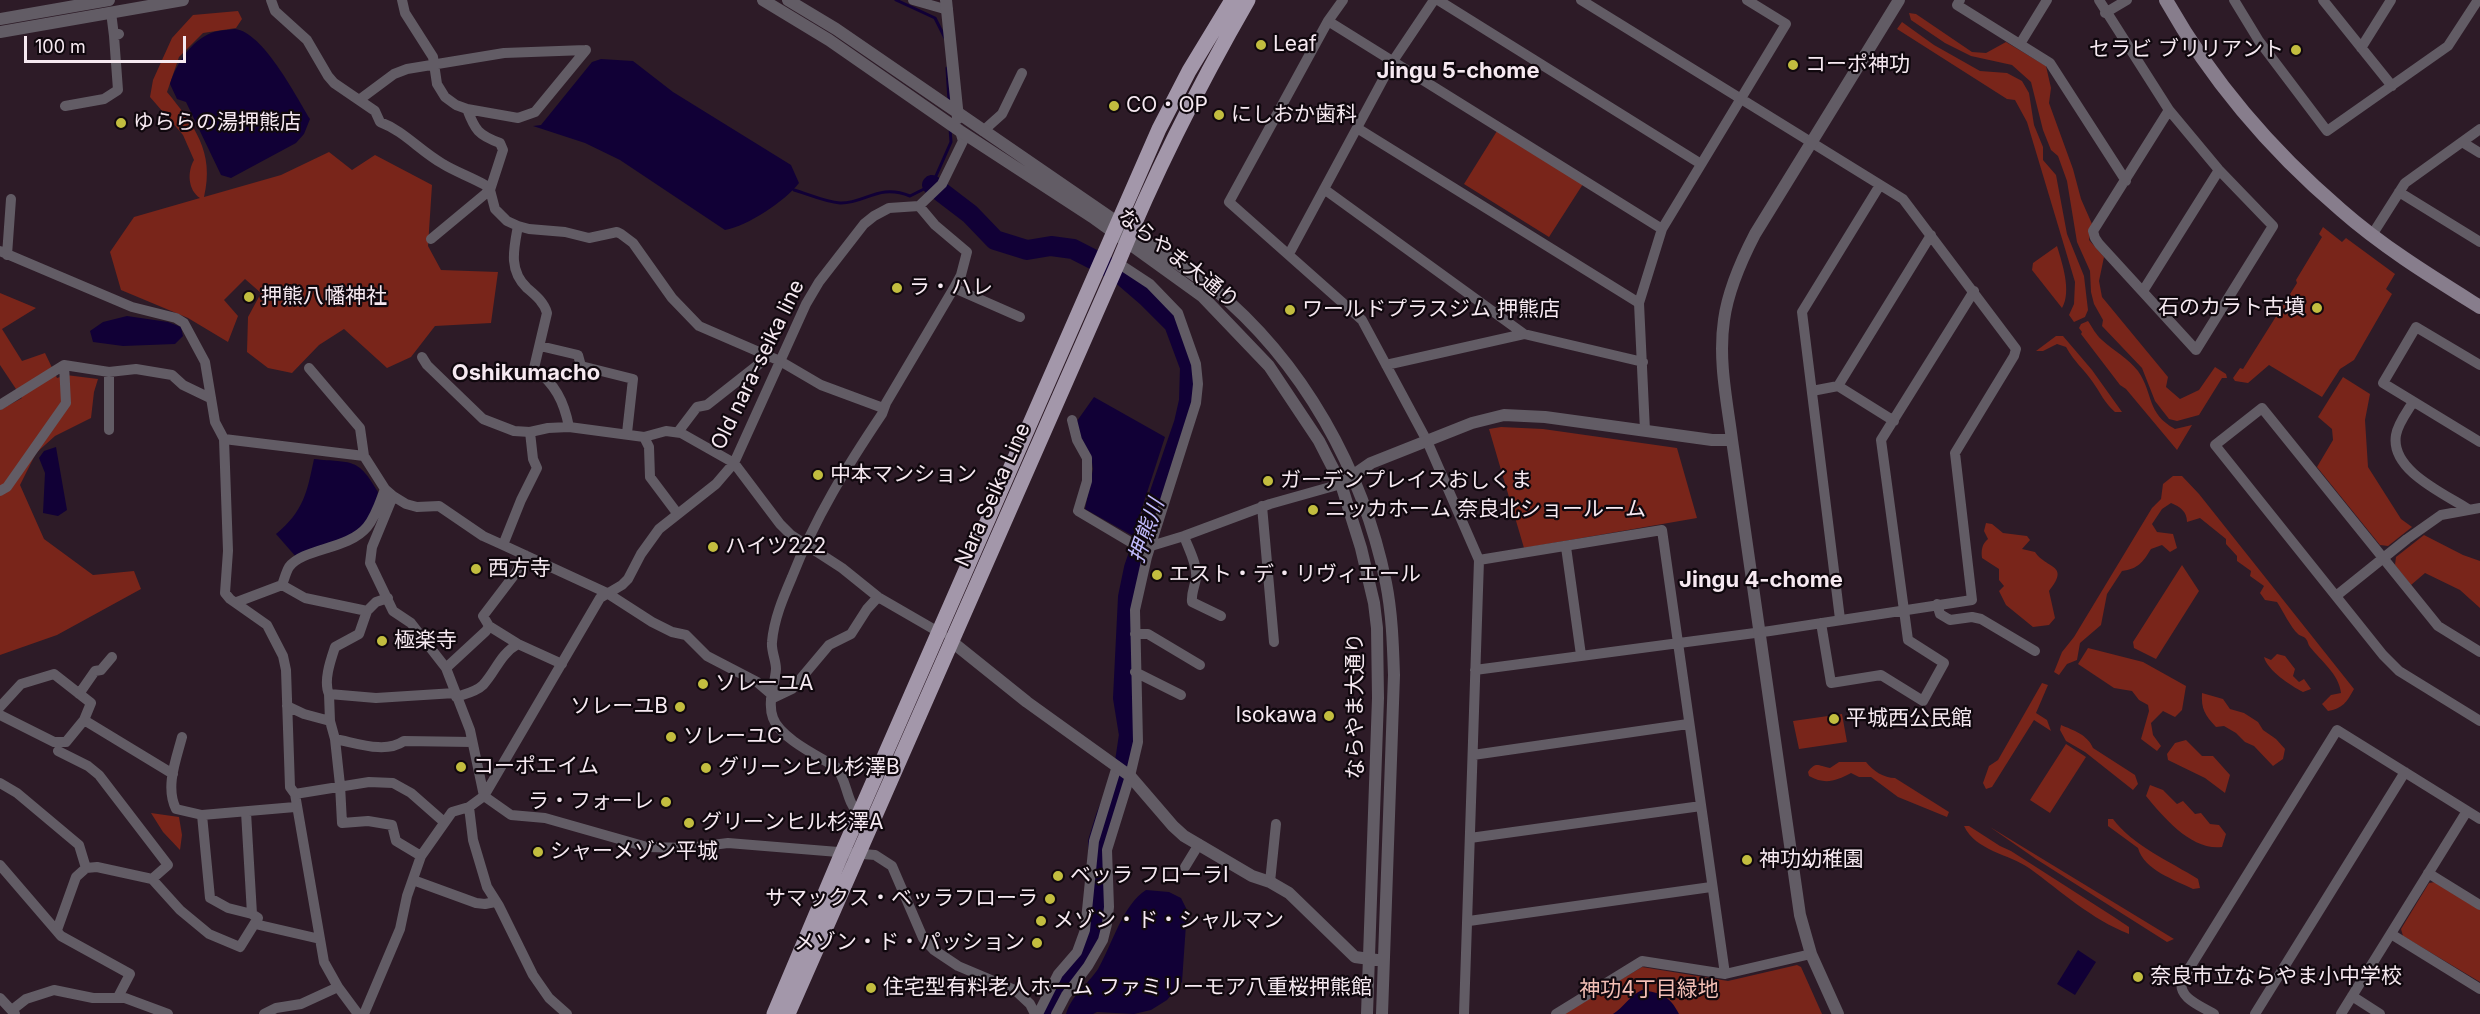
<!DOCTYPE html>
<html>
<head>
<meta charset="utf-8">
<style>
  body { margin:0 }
  #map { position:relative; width:2480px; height:1014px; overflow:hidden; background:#2d1b27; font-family:Inter,sans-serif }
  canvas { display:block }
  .scale { position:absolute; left:24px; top:36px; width:162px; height:27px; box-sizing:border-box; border:3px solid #f6e9f1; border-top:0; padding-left:8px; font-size:18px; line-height:21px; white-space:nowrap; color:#f6e9f1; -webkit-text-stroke:4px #10080e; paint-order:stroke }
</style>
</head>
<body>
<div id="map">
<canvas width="2480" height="1014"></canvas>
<div class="scale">100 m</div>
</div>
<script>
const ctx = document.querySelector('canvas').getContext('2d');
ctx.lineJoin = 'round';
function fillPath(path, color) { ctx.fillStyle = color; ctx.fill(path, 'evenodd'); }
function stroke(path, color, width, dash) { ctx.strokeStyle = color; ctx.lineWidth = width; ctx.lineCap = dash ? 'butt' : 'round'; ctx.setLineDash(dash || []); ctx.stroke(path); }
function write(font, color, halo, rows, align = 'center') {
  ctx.font = font + ' Inter,"Noto Sans JP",sans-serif'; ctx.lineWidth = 4.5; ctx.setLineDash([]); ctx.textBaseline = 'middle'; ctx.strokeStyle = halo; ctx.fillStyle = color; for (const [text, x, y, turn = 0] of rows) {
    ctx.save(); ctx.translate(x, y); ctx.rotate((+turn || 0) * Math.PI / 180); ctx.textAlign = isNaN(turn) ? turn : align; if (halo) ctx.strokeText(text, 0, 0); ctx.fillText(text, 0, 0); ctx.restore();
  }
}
const green = new Path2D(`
  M238,11L242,19L236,28L203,33L179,57L167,92C194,125 215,152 204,197L281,175L329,152L352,170L375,155L432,185L428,246L441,270L498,272L491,323L435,326L411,357L387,368L344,329L319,345L292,373L268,368L247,352L248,317L261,293L245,279L224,300L238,316L228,342L188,318L121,290L110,252L134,217L200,198C188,190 187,172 194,160L183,135L150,97L153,80L172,38L193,15Z
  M1909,13L1916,14L1972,52L1986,53L2006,42L2046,66L2051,88L2049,103L2073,169L2081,199L2092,224L2089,240L2104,257L2099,281L2102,297L2168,377L2166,387L2180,399L2199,390L2215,367L2226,374L2227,378H2222L2199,415L2177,421L2169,419L2155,401L2142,368L2102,326L2103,320L2094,304L2091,292L2090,271L2077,242L2067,181L2058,156L2051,150L2043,130L2031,82L2012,65L1971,56L1945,43L1911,20Z
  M1902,22L1934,45L1980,71L2007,73L2022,81L2029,93L2034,125L2043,147V160L2056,175L2067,234L2084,276L2088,310L2085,317L2074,322L2069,315L2074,304L2075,282L2027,122L2015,100L2007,99L1897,29Z
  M1497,131L1583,184L1549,237L1464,184Z
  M2323,227L2342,242L2346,238L2395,274L2386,289L2392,294L2354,360L2340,369L2322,397L2269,365L2248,383L2235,381L2233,378L2240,368L2243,369L2297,283L2296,280L2322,237L2319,234Z
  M2057,246C2062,263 2072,291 2062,308L2032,270L2033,263Z
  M0,293L36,308L2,329L22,361L45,353L57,378L66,375L98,379L94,392L91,418L55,436L36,453L20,485L44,539L93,575L134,571L141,589L57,635L0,655V410L22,398L0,365Z
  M2088,321C2092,327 2096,335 2102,340C2114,351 2128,358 2138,371C2154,394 2146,413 2175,429L2192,425L2177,450L2126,389L2120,385L2081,334L2082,332L2079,328L2081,324Z
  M2056,336H2063L2092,370L2122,412H2115C2105,404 2100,392 2092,381C2083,368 2075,363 2066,347L2057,344L2043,351H2036Z
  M2343,377L2370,394L2365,420L2368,467L2401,519L2412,527L2388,546L2380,545L2317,467L2333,440L2332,429L2318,417Z
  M1501,427L1543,429L1677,448L1697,518L1524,548L1489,429Z
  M2173,476H2182L2199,494L2354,689C2347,702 2342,709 2328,711L2322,704L2331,695L2341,693C2339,674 2321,661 2310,647C2308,645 2308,641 2306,639C2304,636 2300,636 2298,634C2291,628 2283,611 2277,602L2265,600L2260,593L2264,586L2250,576L2251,571L2237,561V556L2226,544V539L2200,518L2187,522C2187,511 2180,507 2171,503L2162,509L2152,524L2157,532L2173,534L2177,548L2170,552L2162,545L2151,549C2143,562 2138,569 2122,571L2107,594L2101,625L2080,643L2077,660L2067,664L2059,675L2054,672L2062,652L2074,637L2152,508L2161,499L2163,484Z
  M1986,523L1992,524L2003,533L2027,536L2030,540L2022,549L2035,552C2046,569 2071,564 2049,591L2055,618L2049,625L2033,627L2006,605L1999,591L2004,586L1999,580V569L1982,558C1981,550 1982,544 1988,539L1984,531Z
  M2424,535L2463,555L2480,561V608L2460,590L2425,573L2411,585L2395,565L2396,557Z
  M2182,565L2199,591L2156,659L2134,648L2133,642Z
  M2088,648L2143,662L2186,686L2182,710L2175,717L2163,711L2151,723L2153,735L2161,746L2157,751L2141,739L2149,711L2148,705L2139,700L2132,691L2114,688L2078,664Z
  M2277,654L2285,656L2295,669L2293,676L2299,682L2304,679L2311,689L2303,692C2291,686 2267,670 2264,657L2271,660Z
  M2042,683L2048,685L2036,713L2047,720L2051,731L2034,720L1992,787L1986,789L1983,783L1989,766L1998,760Z
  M2202,693L2223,699L2230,709L2244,713L2258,722L2263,730L2276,739L2285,749L2283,759L2273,766L2254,746L2245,742L2236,733L2224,726L2216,727C2205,715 2201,709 2202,693Z
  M1842,714L1847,742L1799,749L1793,721Z
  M2061,725C2073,730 2088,735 2093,748L2135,775L2138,784L2133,790L2085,752L2066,741L2060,730Z
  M2186,740L2202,756H2213L2230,775L2225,793L2205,778L2168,760L2167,754L2175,743Z
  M2066,744L2086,757L2050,813L2030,800Z
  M1839,762H1866C1873,771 1884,778 1895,778L1949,812L1947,817L1898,797L1871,777H1859L1851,773C1836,781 1825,785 1809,776L1808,772C1816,761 1818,766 1830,768Z
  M2150,785L2163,790L2177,804L2183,801L2195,814L2201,813L2210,824L2219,825L2226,834L2222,847C2192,851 2164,818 2146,796Z
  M151,813L179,817L182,835L180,850L163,832Z
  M2108,819H2113C2132,845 2171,862 2198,879L2200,888L2193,889C2175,880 2144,870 2138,848L2108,826Z
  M1964,826H1969L2000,846L2011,851L2114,917L2129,927V934C2091,919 2062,892 2029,868C2009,854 1976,851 1964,826Z
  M1990,827L2174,939L2167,942L2036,859Z
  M2435,882L2480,910V982L2403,936L2401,929L2429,883Z
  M1797,965L1801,967L1822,1014H1563L1642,967L1728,981Z`);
const water = new Path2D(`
  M235,29C263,32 296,96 310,119L304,134L296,143L231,178L221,175L186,102L177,99L170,84C176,64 191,41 211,33C218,30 228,30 235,29Z
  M601,59L633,61L673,92L791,165L799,183C785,201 748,226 725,230L620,160L585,143L533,126L541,125L592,62Z
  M127,316L168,322L181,327L183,336L175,344L123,346L93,342L90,331L103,322Z
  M1094,397L1165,437L1133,536L1085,509L1093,469L1091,456L1081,438L1077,421Z
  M56,447L67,510L58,516L43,513L45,473L39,458L44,451Z
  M314,459C352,463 358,457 378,492L371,520L355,538L297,558L276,534C304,511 307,492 314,459Z
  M1146,890L1169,892L1181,898L1187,910L1182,982L1167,1000L1151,1010L1134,1014L1097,1012L1093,1014H1066C1071,996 1088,984 1098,969C1112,945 1123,904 1146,890Z
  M2078,950L2096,962L2075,995L2057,984Z
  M1642,990C1661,993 1670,996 1679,1014H1613C1624,1007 1629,996 1642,990Z`);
const stream = new Path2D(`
  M896,0L935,18L945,38
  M947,68L949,101
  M794,190C808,194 825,202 840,203C865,204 878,183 910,196L932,185L951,142L950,128`);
const river = new Path2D(`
  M932,185L970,214L995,240L1027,250L1051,246L1073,249L1118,272L1147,297L1174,324L1190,367L1189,401L1184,423L1134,568L1128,597L1123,698L1129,735L1123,775L1106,816L1098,842L1099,926L1084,956L1062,981L1045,1014`);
const minor = new Path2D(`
  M271,0L275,11L307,40L328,76L334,83L375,111L380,122C404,131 420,151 443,164C456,172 471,177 485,185L490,190L495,209L507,221L518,226L529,229L565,232L589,238L617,232L621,234L633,243L672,298L699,326L780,361L821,385L883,408
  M402,0L405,13L433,57L437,84L445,97L456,105L467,109L518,118L535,112L586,50
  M913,0L948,10
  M1343,0L1328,21L1229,202L1362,320L1427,441L1479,560L1464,1014
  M1438,0L1701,164
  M1960,0L1957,5L2050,63L2126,181
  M2099,0L2169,110L2219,170L2273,226L2196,350L2099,244L2095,238L2093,231L2169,110
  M2234,0L2259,41L2327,131L2448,46L2478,0
  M2323,0L2392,86
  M111,12L114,36L119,34
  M2105,13L2127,0
  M1328,21L1662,229
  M2020,44L2047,0
  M2361,48L2391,0
  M359,100L394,74L407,69L504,53L586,50
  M65,106L104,99L118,90L114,36
  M1357,128L1639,303
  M983,131L1002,114L1022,73
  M2462,142L2480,153
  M1324,189L1524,334
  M2399,192L2480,242
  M919,206L935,225L967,252L961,275L954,288L1020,317
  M518,226C514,248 508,270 527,288C535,295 544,302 547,313L534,368C555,384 564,401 569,427L644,437L666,431L681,433L734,463L780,524L791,535L842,568L878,597L942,634
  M2372,235L2405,183L2480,129
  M431,239L490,190L503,150L500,143C478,135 475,130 467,109
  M0,251L132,307L176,318L184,323L205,362L215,422L224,439L228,551L225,593L230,599L267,625L283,656L286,670L290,787L295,794L324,962L338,987L358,1014
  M1289,254L1393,61L1434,0
  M7,255L11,199
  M2143,291L2219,170
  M540,346L578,355L581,366L633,379L627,433
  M422,357L427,365L483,419L514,431L530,432L548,428L569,427
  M1386,365L1524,334L1643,362
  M2480,365L2416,327L2383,383L2480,442
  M309,368L360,428L364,456
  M109,372V430
  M1838,386L1894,421
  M1812,391L1838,386L1931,235
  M2413,402C2407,412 2398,423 2396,435C2390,470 2443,493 2468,509
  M0,405L64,365L109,372L136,369L172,375L183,385L210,398
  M1072,420L1077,440L1087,458V481L1078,511L1132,543L1151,546L1184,536L1270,504L1341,484
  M1645,431L1639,303L1662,229L1786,24L1747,0
  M678,432L697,407L707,405L768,357
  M644,437L649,447L650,477L677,513
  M224,439L364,456L385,489L393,496L372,547L370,563L393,611L411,623L446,668L470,730L484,796L511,815L545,818L647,847L688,848L728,843L875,855L892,866L923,938L934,950L958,966L1015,990L1030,1004L1035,1014
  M0,491L7,487L66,403L64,365
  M393,496L406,504L417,507L439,506L483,536L503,545L521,500L537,468L533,459L530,432
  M1262,506L1274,642
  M1184,536C1188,548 1198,565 1196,578C1195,586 1191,593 1192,602L1221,616
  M503,545L607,593L652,622L672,632L686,635L707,656L757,682L771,694
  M1566,547L1581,655
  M1479,560L1662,530L1725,974
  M282,585L305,598L367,611L376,602L388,598
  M2336,596L2407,539L2441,515L2480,508
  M237,602L282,585C284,580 286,572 289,567C303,548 348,550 367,527C376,516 380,502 385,489
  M1937,604L1940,614L1950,620L1972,617L1981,619L2035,651
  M1840,619L1802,312L1880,185
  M1821,623L1831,683L1881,675L1923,701L1944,663L1908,640L1881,440L1974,291
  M489,626L518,644L562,664
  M1135,634H1148L1200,665
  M2480,652L2438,626L2262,408L2215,445L2383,655L2399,671L2480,721
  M446,668L486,631L489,626L483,616L515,574L525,555
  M1475,670L1770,631L1972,600L1955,453L2014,356L2016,349L1903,199L1581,0
  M1135,672L1181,695
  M79,694L95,671L101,670L112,657
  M329,694C323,681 331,659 335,647L359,634L367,611
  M456,697C465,694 476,692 483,685C496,671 500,654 518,644
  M771,699L792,689L829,645L851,634L867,609L878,597
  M287,706L304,714L330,721
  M0,707L21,684L54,674L91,703L84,720L173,774
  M0,715L54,742H66L84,720
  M182,737C176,760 165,787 176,809L202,815L295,807
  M335,739C357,743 385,754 404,741L472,742
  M58,751L88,766L99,775L168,865L152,879
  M1473,755L1688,724
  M0,783L17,793L79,845L86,868
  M295,794L369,782L393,783L411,793L444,822
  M469,807L473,840L487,887L499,906L533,975L549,998L567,1014
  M202,815L210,898L228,908L252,914
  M859,815C845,799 848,782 836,767C818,756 780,738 773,718C767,702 775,685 776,669C776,660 771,651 772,642C774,619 783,598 792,577C815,518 847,466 882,414L886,403L954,288
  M1470,838L1701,806
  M421,856L396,841L392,825L368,821L342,823L340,785L335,739L330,721L329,694L376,698L455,693
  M0,865L61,936L130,974L118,997
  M1185,867L1199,844
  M2428,873L2480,905
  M413,880L476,903L485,904L495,902
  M1270,882L1276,824
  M1469,921L1711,887
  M255,924L320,939
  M57,930L76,877L86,868L97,867L152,879L180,910L209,934L240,947L258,918L252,914L246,812
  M2391,934L2480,989
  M2352,996L2380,1014
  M0,998L15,1014
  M12,1010L26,999L54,990L93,998H125L168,1014
  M264,1014L276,1008L301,1004L338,987
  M364,1014L400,929L407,896L421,856L452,812L469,807L484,796L600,598L622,585L628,579L641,554L659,529L716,484L734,463L806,304L819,282L864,224L874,216L889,208L919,206L942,184L963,141L960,131
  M1038,1014L1058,974L1077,952L1085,930L1094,841L1117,766
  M1056,1014L1066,995L1088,966L1103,940L1107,924L1109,907L1107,850L1130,776L1138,742L1135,610L1147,557L1196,403L1198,384L1196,364L1178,313L1150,284L1118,263
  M1556,1014L1642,961L1725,974L1811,954
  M2214,1014C2201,1006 2177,998 2182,980L2337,730L2480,819
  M2255,1014L2405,772
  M2341,1014L2467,811`);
const tertiary = new Path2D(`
  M763,0L829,40L960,131L1092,217L1203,297L1269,366L1319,441L1341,484L1361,548L1374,603L1377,628L1378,698L1367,1014
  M788,0L836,29L1213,288C1303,362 1363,470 1386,583C1392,613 1393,645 1394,675L1382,1014
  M946,0L958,118
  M0,19L109,0
  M0,32L183,0
  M1732,440L1800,915L1811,954L1838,1014
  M1348,479L1371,463L1472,423L1504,415L1545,417L1712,440H1732C1727,401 1718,360 1724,320C1728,290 1741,261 1755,234L1899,0
  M951,641L1027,702L1130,776L1173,826L1184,836L1252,876L1270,882L1289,893L1355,957L1377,960`);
const secondary = new Path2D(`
  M2166,0C2211,80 2272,151 2341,210C2383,247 2432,277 2480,307`);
const primary = new Path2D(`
  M774,1014L842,853L1159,129L1189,71L1232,0
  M788,1014L1118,263C1155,172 1199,85 1248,0`);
const markers = [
  [1261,45,6,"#c2bd3f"],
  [2296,50,6,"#c2bd3f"],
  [1793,65,6,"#c2bd3f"],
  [1114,106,6,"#c2bd3f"],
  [1219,115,6,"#c2bd3f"],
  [121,123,6,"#c2bd3f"],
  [897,288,6,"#c2bd3f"],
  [249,297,6,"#c2bd3f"],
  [2317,308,6,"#c2bd3f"],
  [1290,310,6,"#c2bd3f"],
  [818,475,6,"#c2bd3f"],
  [1268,481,6,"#c2bd3f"],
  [1313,510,6,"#c2bd3f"],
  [713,547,6,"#c2bd3f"],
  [476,569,6,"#c2bd3f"],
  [1157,575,6,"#c2bd3f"],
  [382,641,6,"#c2bd3f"],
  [703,684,6,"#c2bd3f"],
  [680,707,6,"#c2bd3f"],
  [1329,716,6,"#c2bd3f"],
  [1834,719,6,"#c2bd3f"],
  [671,737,6,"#c2bd3f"],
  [461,767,6,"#c2bd3f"],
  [706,768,6,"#c2bd3f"],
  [666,802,6,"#c2bd3f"],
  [689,823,6,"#c2bd3f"],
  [538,852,6,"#c2bd3f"],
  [1747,860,6,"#c2bd3f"],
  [1058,876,6,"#c2bd3f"],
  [1050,899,6,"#c2bd3f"],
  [1041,921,6,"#c2bd3f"],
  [1037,943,6,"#c2bd3f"],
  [2138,977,6,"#c2bd3f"],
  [871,988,6,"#c2bd3f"]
];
const poiNames = [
  ["Leaf",1273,45],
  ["セラビ ブリリアント",2284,50,"right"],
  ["コーポ神功",1805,65],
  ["CO・OP",1126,106],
  ["にしおか歯科",1231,115],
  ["ゆららの湯押熊店",133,123],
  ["ラ・ハレ",909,288],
  ["押熊八幡神社",261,297],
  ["石のカラト古墳",2305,308,"right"],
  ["ワールドプラスジム 押熊店",1302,310],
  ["中本マンション",830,475],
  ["ガーデンプレイスおしくま",1280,481],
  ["ニッカホーム 奈良北ショールーム",1325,510],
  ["ハイツ222",725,547],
  ["西方寺",488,569],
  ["エスト・デ・リヴィエール",1169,575],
  ["極楽寺",394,641],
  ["ソレーユA",715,684],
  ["ソレーユB",668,707,"right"],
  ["Isokawa",1317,716,"right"],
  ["平城西公民館",1846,719],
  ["ソレーユC",683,737],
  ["コーポエイム",473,767],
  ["グリーンヒル杉澤B",718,768],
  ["ラ・フォーレ",654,802,"right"],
  ["グリーンヒル杉澤A",701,823],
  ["シャーメゾン平城",550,852],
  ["神功幼稚園",1759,860],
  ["ベッラ フローラⅠ",1070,876],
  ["サマックス・ベッラフローラ",1038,899,"right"],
  ["メゾン・ド・シャルマン",1053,921],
  ["メゾン・ド・パッション",1025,943,"right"],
  ["奈良市立ならやま小中学校",2150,977],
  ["住宅型有料老人ホーム ファミリーモア八重桜押熊館",883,988]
];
const streetNames = [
  ["ならやま大通り",1178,259,38],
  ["Old nara-seika line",758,365,-64],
  ["Nara Seika Line",993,495,-66],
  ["ならやま大通り",1356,706,-90]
];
const parkNames = [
  ["神功4丁目緑地",1649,990]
];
const neighbourhoodNames = [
  ["Jingu 5-chome",1458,71],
  ["Oshikumacho",526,373],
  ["Jingu 4-chome",1761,580]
];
const waterNames = [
  ["押熊川",1147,531,-71]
];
fillPath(green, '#79251a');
fillPath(water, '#110036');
stroke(stream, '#110036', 3);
stroke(river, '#110036', 20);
stroke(minor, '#625c65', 10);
stroke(tertiary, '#625c65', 12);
stroke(secondary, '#877d8c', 14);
stroke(primary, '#a397aa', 15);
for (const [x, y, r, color] of markers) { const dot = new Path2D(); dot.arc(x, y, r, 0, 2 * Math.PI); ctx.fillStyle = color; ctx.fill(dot); stroke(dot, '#10080e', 2); }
write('21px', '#f6e9f1', '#10080e', poiNames, 'left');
write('21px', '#f6e9f1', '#10080e', streetNames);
write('21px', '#f3bfb5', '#10080e', parkNames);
write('bold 22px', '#f6e9f1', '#10080e', neighbourhoodNames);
write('italic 22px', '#c2bcfe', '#10080e', waterNames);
</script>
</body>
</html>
